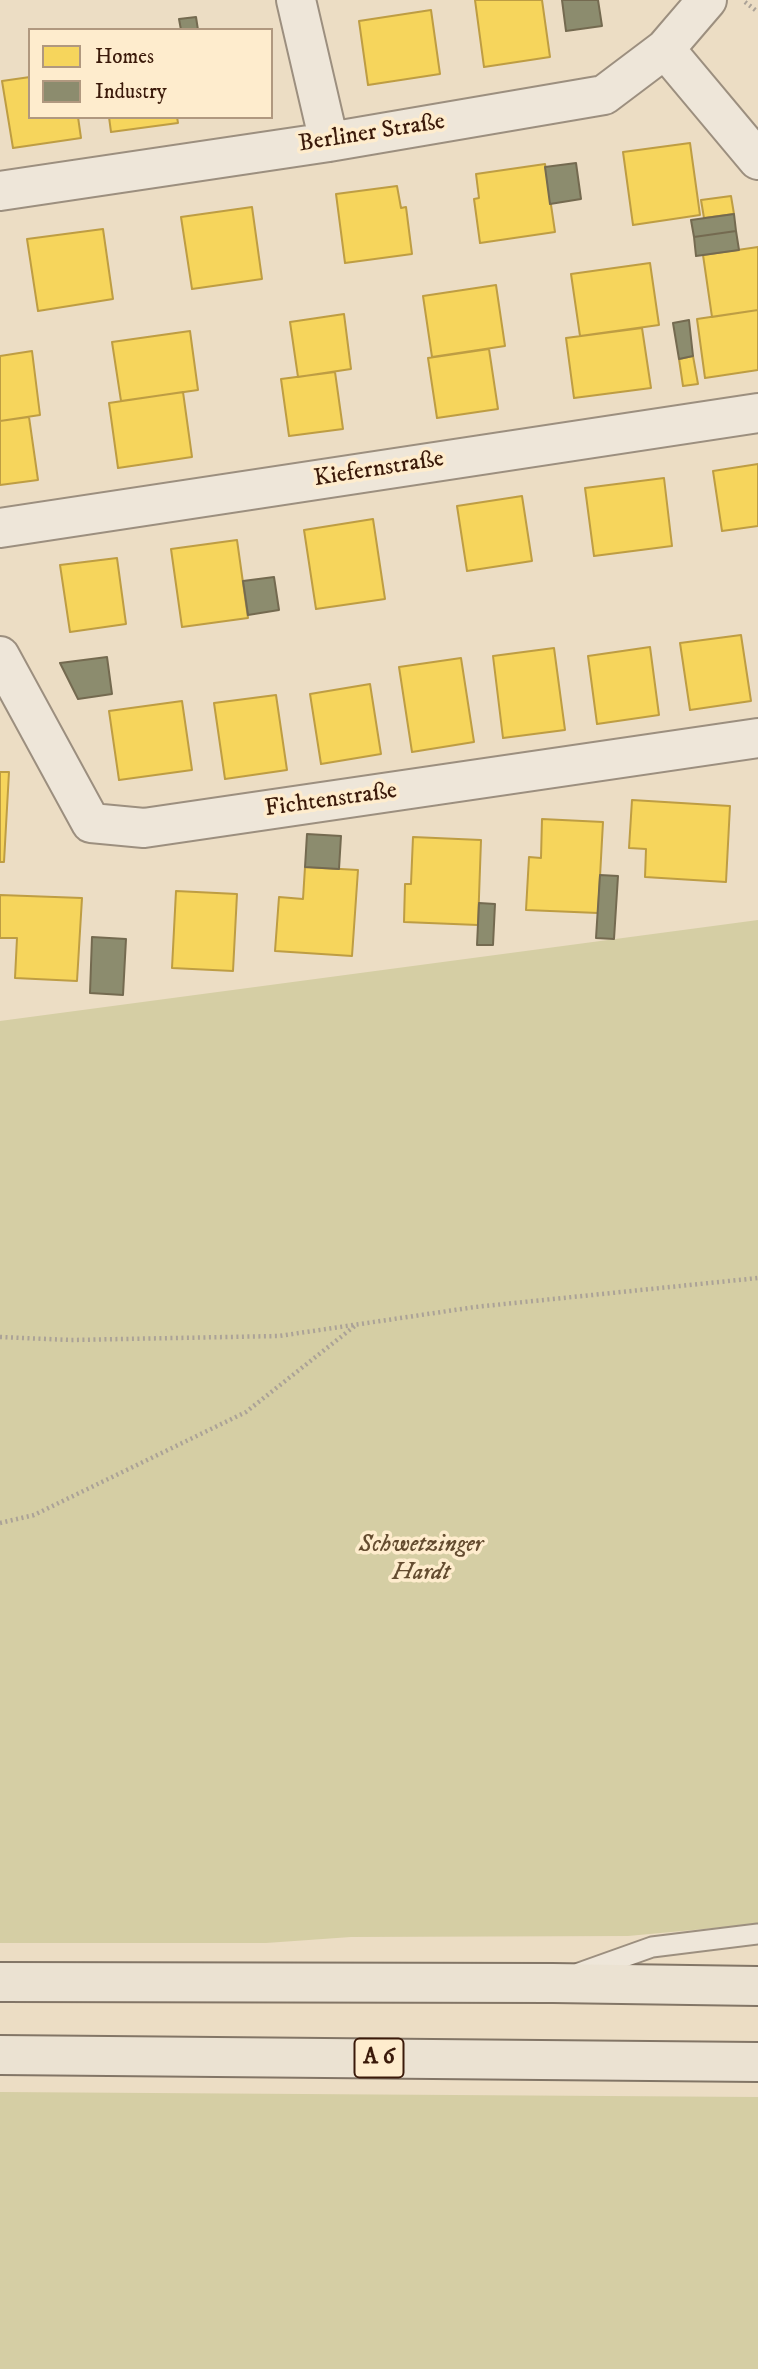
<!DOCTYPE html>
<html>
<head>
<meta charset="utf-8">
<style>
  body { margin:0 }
  #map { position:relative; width:758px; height:2369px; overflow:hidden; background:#ecddc4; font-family:"IM FELL DW Pica",serif }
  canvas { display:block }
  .legend { position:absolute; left:28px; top:28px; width:245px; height:91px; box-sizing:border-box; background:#feeccd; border:2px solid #b0987f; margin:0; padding:9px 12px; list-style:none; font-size:21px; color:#3b1a0a }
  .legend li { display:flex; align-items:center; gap:14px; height:35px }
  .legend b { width:35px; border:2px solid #b0987f }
</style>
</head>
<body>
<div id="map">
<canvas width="758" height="2369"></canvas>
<ul class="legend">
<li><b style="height:19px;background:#f6d55c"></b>Homes</li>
<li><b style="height:19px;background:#8c8c6e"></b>Industry</li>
</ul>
</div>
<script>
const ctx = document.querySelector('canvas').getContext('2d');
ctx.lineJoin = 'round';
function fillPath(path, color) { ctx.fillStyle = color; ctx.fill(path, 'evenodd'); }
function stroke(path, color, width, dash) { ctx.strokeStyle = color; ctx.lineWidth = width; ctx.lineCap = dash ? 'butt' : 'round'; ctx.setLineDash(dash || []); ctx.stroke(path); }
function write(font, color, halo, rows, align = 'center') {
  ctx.font = font + ' "IM FELL DW Pica",serif'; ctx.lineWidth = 7; ctx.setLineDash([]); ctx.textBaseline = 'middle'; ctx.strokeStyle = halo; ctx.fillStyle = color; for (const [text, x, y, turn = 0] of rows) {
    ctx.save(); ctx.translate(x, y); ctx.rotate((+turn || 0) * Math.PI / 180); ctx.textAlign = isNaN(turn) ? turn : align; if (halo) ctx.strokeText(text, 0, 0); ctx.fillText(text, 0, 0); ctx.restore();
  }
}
const green = new Path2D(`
  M758,920V1924L628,1936L351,1937L266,1943H0V1021Z
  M0,2092L758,2097V2369H0Z`);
const homes = new Path2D(`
  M475,0H542L550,57L484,67Z
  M431,10L440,74L368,85L359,21Z
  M30,77V117H78L81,138L13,148L2,81Z
  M109,117H177L178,123L111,132Z
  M690,143L700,215L633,225L623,152Z
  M545,164L555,232L480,243L474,199L479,198L476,174Z
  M397,186L401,208L406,207L412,254L345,263L336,194Z
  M731,196L734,214L704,218L701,200Z
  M252,207L262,279L192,289L181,217Z
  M103,229L113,299L38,311L27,239Z
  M758,247V310L712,317L703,255Z
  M650,263L659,325L580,336L571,274Z
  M496,285L505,346L432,357L423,296Z
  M758,310V370L705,378L697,319Z
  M344,314L351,369L298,377L290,322Z
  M642,328L651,388L574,398L566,338Z
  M190,331L198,390L121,401L112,342Z
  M489,349L498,409L437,418L428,358Z
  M32,351L40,415L0,421V356Z
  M693,356L698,384L683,386L679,359Z
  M335,372L343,429L289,436L281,379Z
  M183,392L192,457L118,468L109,403Z
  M29,417L38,480L0,485V421Z
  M758,464V526L722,531L713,471Z
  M664,478L672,546L594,556L585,488Z
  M522,496L532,561L467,571L457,506Z
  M373,519L385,599L316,609L304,530Z
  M237,540L248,618L182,627L171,549Z
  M117,558L126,624L70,632L60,565Z
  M741,635L751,701L690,710L680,643Z
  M650,647L659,715L597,724L588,656Z
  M554,648L565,730L503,738L493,656Z
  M461,658L474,742L412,752L399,667Z
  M370,684L381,754L321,764L310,694Z
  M276,695L287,770L225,779L214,703Z
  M182,701L192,770L119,780L109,711Z
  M0,772H9L4,862H0Z
  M632,800L730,806L726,882L645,877L646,849L629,848Z
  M542,819L603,822L598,913L526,910L529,857L541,858Z
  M413,837L481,840L478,925L404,922L405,884H411Z
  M305,867L358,870L352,956L275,951L279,897L303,899Z
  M176,891L237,894L233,971L172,968Z
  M0,895L82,898L77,981L15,978L17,938H0Z`);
const industry = new Path2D(`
  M562,0H598L602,26L566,31Z
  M196,17L198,30H181L179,19Z
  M576,163L581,199L550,204L545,167Z
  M734,214L736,231L694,237L691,220Z
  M736,231L739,250L696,256L694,237Z
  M689,320L693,356L679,359L673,323Z
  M274,577L279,610L248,615L243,581Z
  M107,657L112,694L78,699L60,663Z
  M307,834L341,836L339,869L305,867Z
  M600,875L618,876L614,939L596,938Z
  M479,903L495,904L493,945H477Z
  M92,937L126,939L123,995L90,993Z`);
const path = new Path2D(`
  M745,2L758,12
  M0,1337L71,1340L279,1336L475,1307L758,1278
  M0,1523L34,1515L246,1412L356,1325`);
const lane = new Path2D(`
  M579,1973L652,1947L758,1934`);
const street = new Path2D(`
  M296,0L329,142
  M665,49L758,160
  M0,191L329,142L604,95L665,49L707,0
  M0,528L758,413
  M0,656L91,823L144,828L758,738`);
const highway = new Path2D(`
  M0,1982L553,1983L758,1986
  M0,2055L758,2062`);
const shields = [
  [379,2058,49]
];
const shieldNames = [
  ["A 6",379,2058]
];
const streetNames = [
  ["Berliner Straße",372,134,-9],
  ["Kiefernstraße",379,470,-9],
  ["Fichtenstraße",331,801,-8]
];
const parkNames = [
  ["Schwetzinger",421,1546],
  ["Hardt",421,1574]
];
fillPath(green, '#d5cea4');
fillPath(homes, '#f6d55c');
stroke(homes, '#be9d43', 2);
fillPath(industry, '#8c8c6e');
stroke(industry, '#746a50', 2);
stroke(lane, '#9c8f7f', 23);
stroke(street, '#9c8f7f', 42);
stroke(highway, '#827566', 42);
stroke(path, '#aba297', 4.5, [2, 3.5]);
stroke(lane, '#eee6d9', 19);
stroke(street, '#eee6d9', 38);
stroke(highway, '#ebe2d2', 38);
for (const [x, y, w] of shields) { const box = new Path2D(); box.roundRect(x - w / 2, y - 19.5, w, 39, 5); ctx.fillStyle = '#feeccd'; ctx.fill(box); stroke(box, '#3b1a0a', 2); }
write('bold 23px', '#3b1a0a', null, shieldNames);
write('24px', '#3b1a0a', '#feeccd', streetNames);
write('italic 24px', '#644c30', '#feeccd', parkNames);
</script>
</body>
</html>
